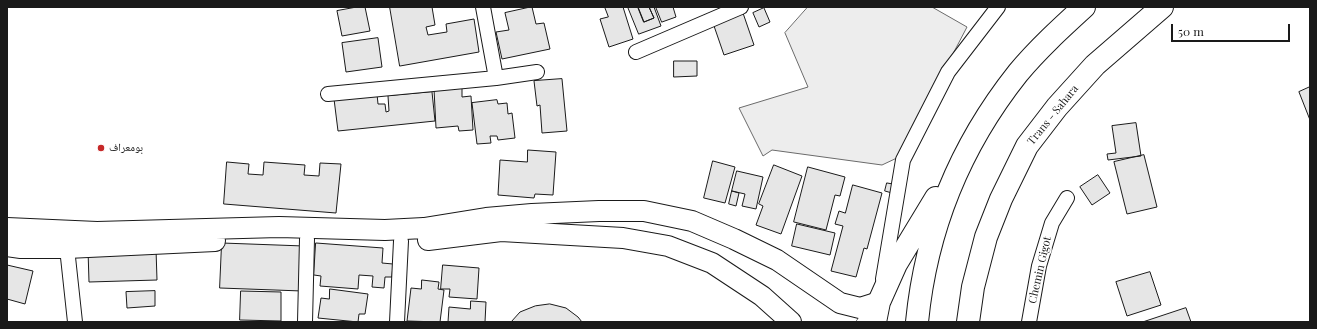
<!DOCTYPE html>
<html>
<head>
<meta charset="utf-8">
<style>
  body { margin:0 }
  #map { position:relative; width:1317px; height:329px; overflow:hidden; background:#fff; font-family:"Playfair Display",serif }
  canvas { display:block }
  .frame { position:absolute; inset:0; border:8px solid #1a1a1a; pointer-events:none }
  .scale { position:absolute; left:1171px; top:24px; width:119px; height:18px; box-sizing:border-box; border:2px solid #1a1a1a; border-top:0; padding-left:5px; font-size:12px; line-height:14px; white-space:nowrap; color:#1a1a1a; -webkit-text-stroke:3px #fff; paint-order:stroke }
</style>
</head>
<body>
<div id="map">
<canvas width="1317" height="329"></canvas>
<div class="frame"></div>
<div class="scale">50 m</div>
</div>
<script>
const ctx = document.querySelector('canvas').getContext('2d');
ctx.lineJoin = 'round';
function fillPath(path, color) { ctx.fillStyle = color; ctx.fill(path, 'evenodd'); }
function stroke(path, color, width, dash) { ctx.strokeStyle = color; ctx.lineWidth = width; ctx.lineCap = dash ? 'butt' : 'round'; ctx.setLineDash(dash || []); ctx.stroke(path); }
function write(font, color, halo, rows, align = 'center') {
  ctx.font = font + ' "Playfair Display","Noto Naskh Arabic",serif'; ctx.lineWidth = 3; ctx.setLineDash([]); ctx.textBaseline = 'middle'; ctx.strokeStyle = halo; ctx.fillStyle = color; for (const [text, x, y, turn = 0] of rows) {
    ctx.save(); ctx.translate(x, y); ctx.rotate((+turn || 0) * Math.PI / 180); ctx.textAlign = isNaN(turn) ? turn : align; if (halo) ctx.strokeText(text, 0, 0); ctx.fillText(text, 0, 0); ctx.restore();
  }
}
const built = new Path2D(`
  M808,7H932L967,27L899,157L882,165L772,150L763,156L739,108L808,87L785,33Z`);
const building = new Path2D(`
  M357,7H365L370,31L342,36L337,11Z
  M390,7H432L435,25L426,27L428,35L447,32L446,24L474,19L479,52L400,66Z
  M532,7L536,24L544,23L550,49L502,59L496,32L509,30L505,13Z
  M605,7H623L633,39L609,47L600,19L608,17Z
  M628,7H638L644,22L654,18L649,7H654L661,26L639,34Z
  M638,7H649L654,18L644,22Z
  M656,7H673L676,17L662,22Z
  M764,8L770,22L759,27L753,13Z
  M743,13L754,45L724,55L713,23Z
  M378,38L382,67L346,72L342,43Z
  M674,61H697V76L674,77Z
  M562,79L567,131L542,133L540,105L537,106L534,81Z
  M462,87V97L471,96L473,130L459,131L458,126L436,128L434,89Z
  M1310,87V120L1299,92Z
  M432,92L435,121L338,131L334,99L377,94L378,104H385L386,112L389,111L388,96Z
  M497,100L498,104L507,103L508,114L512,113L515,138L498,140L497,136H490L491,143L477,144L472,103Z
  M1136,123L1141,156L1108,160L1107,154L1116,153L1112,126Z
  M528,150L556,152L553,195L535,194L534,198L498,195L500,160L527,162Z
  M1144,155L1157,207L1127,214L1114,162Z
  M713,161L735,167L725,203L704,198Z
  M227,162L249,164L248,174L263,175L264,162L305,165L304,175L319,176L320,163L341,164L336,213L224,204Z
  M774,165L802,176L781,234L756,225L763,206L759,204Z
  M808,167L845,177L840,196L835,195L826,230L794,222Z
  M737,171L763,177L756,209L742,206L745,194L732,191Z
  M1098,175L1110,193L1092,205L1080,187Z
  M887,183L893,184L892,193L885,191Z
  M853,185L882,193L867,249L864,248L856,277L831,271L843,226L835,224L839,211L845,213Z
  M732,191L739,193L736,206L729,204Z
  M797,224L835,233L830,255L792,246Z
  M222,243L304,246L302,291L220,288Z
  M316,243L383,248L382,263L393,264L392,277H385L384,288L372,287L373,276L359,275L358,289L320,286L321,276L314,275Z
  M156,249L157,280L89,282L88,250Z
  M7,265L33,271L25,304L7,299Z
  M443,265L479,268L477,299L449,297L450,289H441Z
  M1150,272L1161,305L1127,316L1116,282Z
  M422,280L439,282L438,289L444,290L440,322L407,321L411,288L421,289Z
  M330,289L368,294L365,314H359L358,322L318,318L321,298L329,299Z
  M155,291V306L127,308L126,292Z
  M241,291L281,292V321L240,320Z
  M471,301L486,302L485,322H448L449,307L470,309Z
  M550,304L566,308L578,317L582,322H511L520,312L535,306Z
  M1186,308L1191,322H1143Z`);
const lane = new Path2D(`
  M860,322L868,311`);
const street = new Path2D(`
  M483,7L496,78
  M636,52L741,7
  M328,94L496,78L537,72
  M67,248L75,322
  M883,279L903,160L948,72L998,7
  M305,322L307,239
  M397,322L401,241
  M1029,322L1039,266L1052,223L1067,198`);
const secondary = new Path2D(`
  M7,228L97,232L279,227L385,230L424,228L486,218L532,214L599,211H644L692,221L734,239L777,260L840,303L860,308L879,302
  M428,240L501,231L623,238L668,246L712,263L762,296L791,322
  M7,246L21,248H67L215,241`);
const highway = new Path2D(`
  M875,322L879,302L896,264L936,198
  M917,322C926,230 960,146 1018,73C1038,49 1061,28 1084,7
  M968,322L973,287L986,237L1001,199L1027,146L1057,107L1095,65L1162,7`);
const markers = [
  [101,148,4,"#c62828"]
];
const streetNames = [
  ["Trans - Sahara",1053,115,-51],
  ["Chemin Gigot",1040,270,-77]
];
const poiNames = [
  ["بومعراف",109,148]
];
fillPath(built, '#ededed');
stroke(built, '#6a6a6a', 1);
fillPath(building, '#e6e6e6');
stroke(building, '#1a1a1a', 1);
stroke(lane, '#1a1a1a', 8);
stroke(street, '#1a1a1a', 16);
stroke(secondary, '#1a1a1a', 22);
stroke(highway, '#1a1a1a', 24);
stroke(lane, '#fff', 7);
stroke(street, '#fff', 14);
stroke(secondary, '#fff', 20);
stroke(highway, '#fff', 22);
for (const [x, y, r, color] of markers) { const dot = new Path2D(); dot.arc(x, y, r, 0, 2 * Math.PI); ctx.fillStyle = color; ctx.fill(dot); stroke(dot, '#fff', 1.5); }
write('11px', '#1a1a1a', '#fff', streetNames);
write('11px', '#1a1a1a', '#fff', poiNames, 'left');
</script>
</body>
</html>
